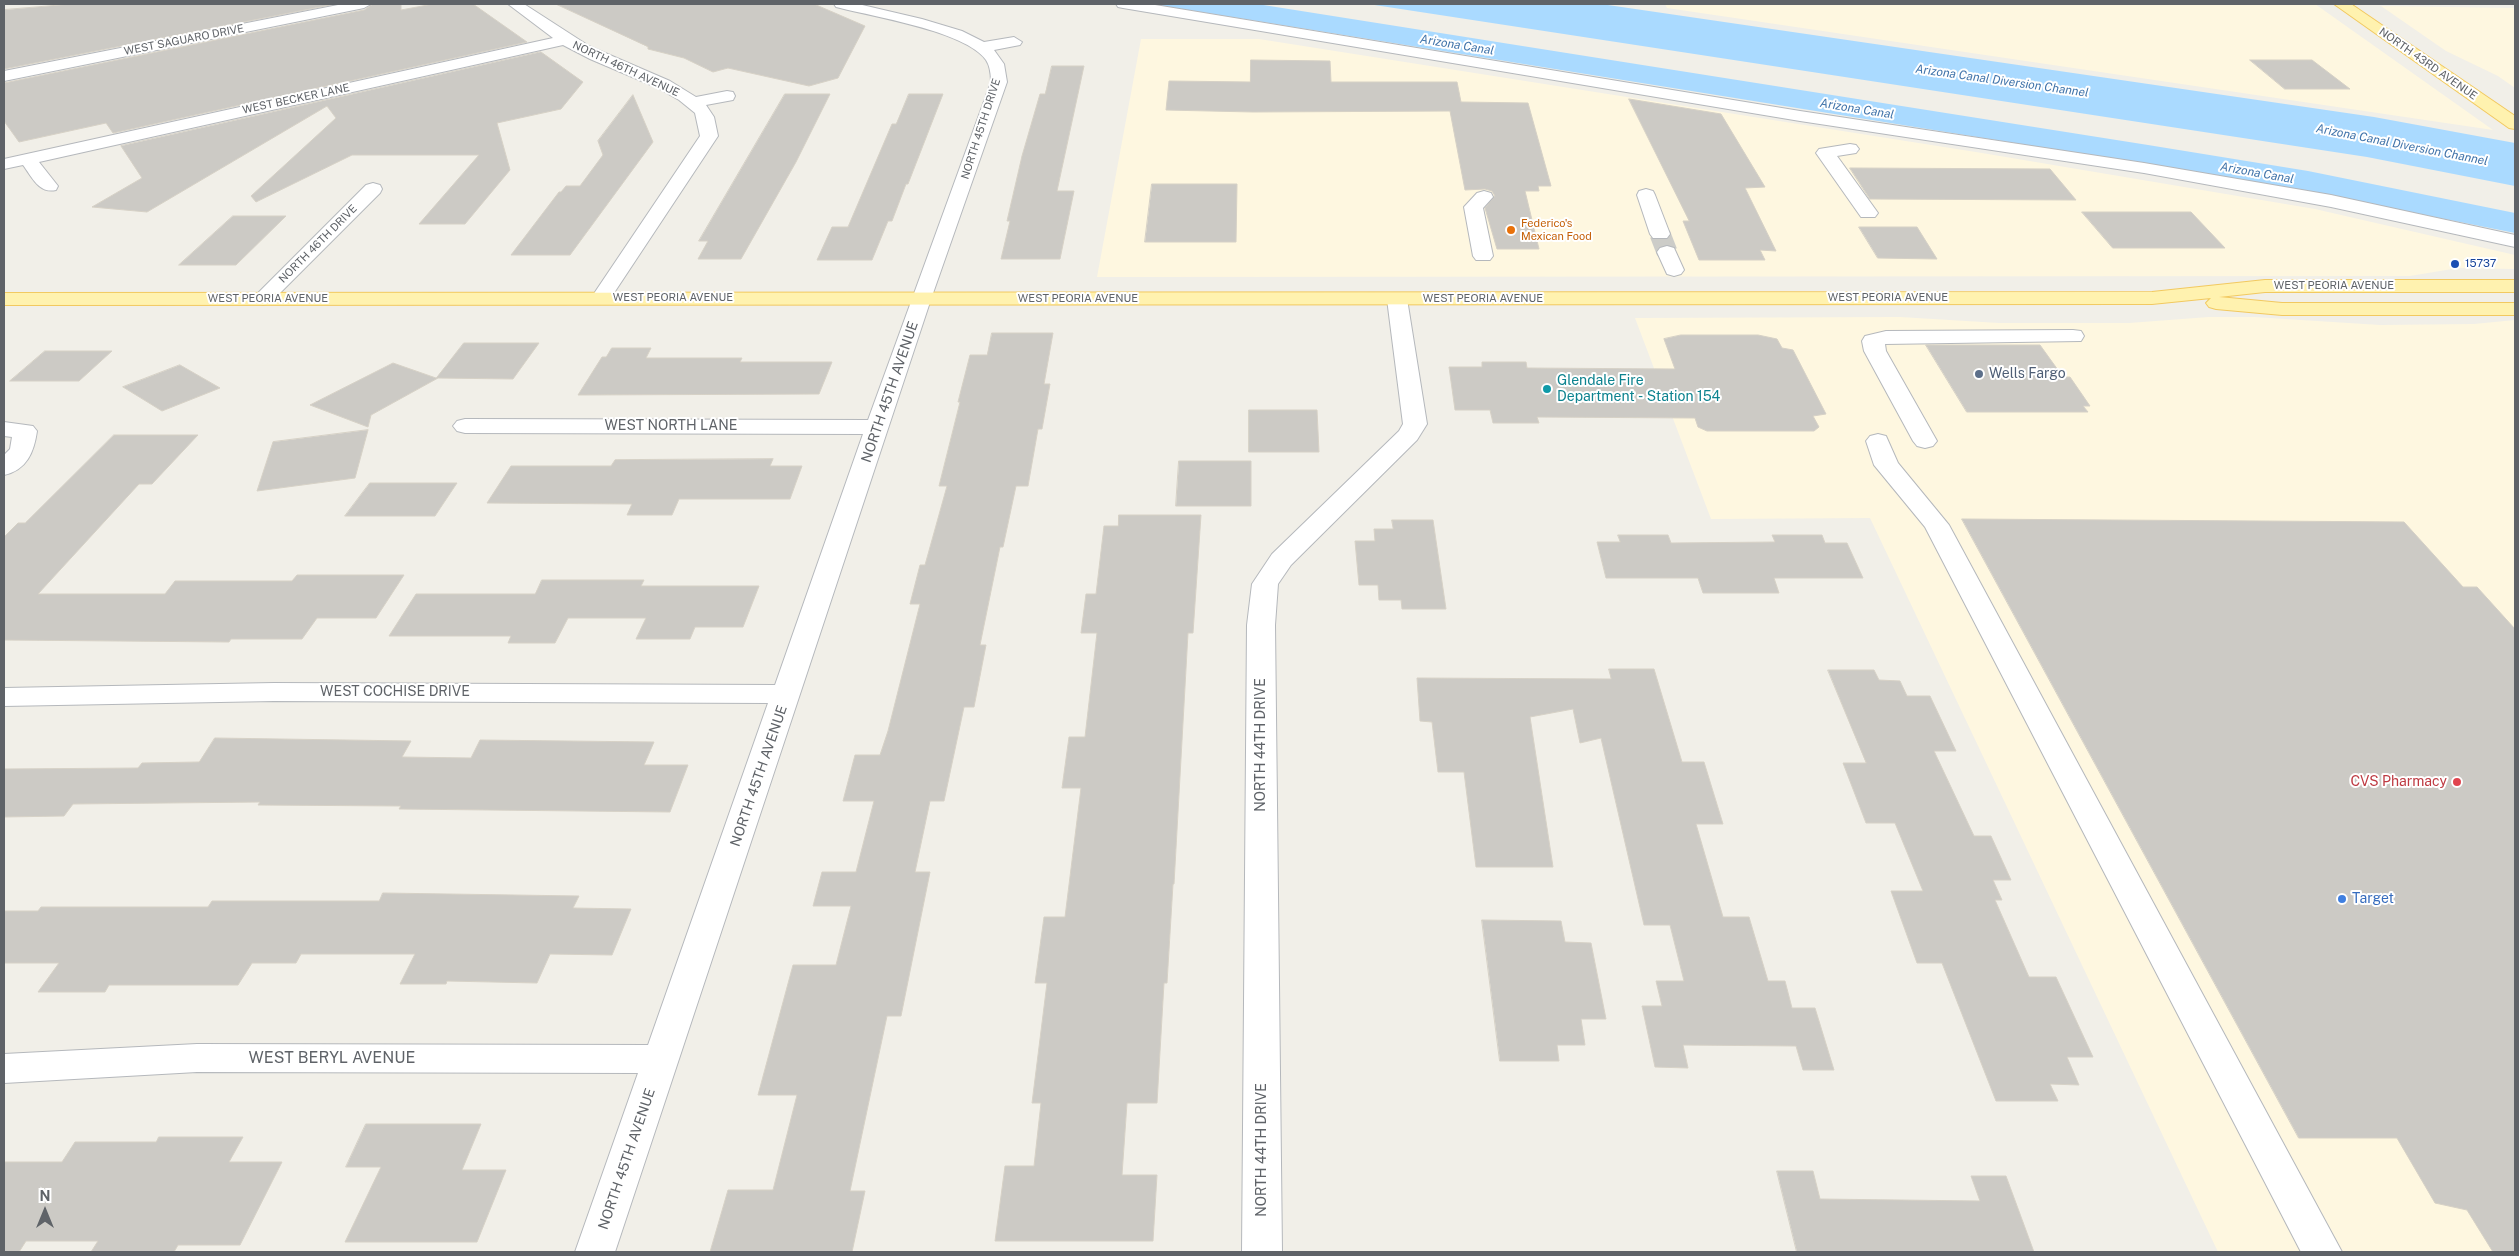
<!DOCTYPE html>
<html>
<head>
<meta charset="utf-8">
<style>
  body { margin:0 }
  #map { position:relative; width:2519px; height:1256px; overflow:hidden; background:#f1efe8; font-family:"Public Sans",sans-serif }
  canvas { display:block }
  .frame { position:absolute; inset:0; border:5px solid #5f6368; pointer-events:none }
  .north { position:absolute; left:20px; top:1186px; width:50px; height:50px; -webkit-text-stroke:4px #fff; paint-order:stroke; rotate:0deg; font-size:14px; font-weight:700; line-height:20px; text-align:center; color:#5f6368 }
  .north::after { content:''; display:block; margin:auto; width:18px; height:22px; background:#5f6368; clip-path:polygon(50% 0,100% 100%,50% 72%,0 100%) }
</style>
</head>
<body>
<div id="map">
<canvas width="2519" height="1256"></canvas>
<div class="frame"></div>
<div class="north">N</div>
</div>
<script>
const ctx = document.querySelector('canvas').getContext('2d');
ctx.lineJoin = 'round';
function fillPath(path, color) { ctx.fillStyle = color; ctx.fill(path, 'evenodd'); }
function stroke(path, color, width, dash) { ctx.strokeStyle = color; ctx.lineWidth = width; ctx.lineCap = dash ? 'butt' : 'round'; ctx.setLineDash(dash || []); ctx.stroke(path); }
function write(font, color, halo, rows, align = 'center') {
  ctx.font = font + ' "Public Sans",sans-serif'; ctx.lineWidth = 4; ctx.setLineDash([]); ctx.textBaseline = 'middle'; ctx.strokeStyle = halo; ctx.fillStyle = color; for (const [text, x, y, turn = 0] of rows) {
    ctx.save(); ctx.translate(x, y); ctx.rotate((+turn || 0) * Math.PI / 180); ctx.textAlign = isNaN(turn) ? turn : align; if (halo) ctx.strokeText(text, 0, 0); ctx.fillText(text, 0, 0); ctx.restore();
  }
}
const commercial = new Path2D(`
  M1665,4H2315L2493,130L1667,8Z
  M2381,6L2515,8V88L2498,76L2446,51Z
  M1141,39H1259L1982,153L2315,209L2515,255V269L2458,268L2410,276L1097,277Z
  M1900,317L1999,323H2129L2209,317H2254L2380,325L2474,324L2515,320V1252H2218L1870,518L1711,519L1635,318Z`);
const water = new Path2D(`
  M1151,4H1257L2148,145L2308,171L2515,213V233L2319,194L2151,165Z
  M1368,4H1601L2374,117L2515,143V186L2367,157Z`);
const building = new Path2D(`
  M72,4H335L4,69V10Z
  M373,4H401V10L433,4H473L527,42L113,133L106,123L19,142L4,121V83L364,10Z
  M556,4H814L865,26L838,78L809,86L728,68L713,72L684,58L648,49V47Z
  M541,52L583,82L561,109L497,123L510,170L465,224H419L479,155H352L256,202L251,196L336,118L327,106L147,212L92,207L142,178L121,146Z
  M1251,60L1330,61L1331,82H1457L1461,102L1528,103L1551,186H1538L1539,191H1525L1539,249H1497L1485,208L1495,196L1492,191L1485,189L1465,190L1450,111L1253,112L1166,110L1169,81L1250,82Z
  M2250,60H2312L2350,89H2285Z
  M1052,66H1084L1057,191H1074L1060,259H1001L1010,221H1007L1022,156L1040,94H1045Z
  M785,94H830L796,162L741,259H698L708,241H699Z
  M909,94H943L908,184H906L892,221H888L872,260H817L832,227H848L892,124H896Z
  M633,95L653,142L570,255H511L559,192H561L566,186H580L603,155L598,141Z
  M1629,99L1721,114L1765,187L1745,188L1776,251L1760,250L1765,260H1699L1683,221H1689Z
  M1850,168L2050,169L2076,200L1870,199Z
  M1152,184H1237L1236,242H1145Z
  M2082,212H2191L2225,248H2113Z
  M233,216H286L236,265H179Z
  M1859,227H1917L1937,259L1878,258Z
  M992,333H1053L1044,384H1050L1042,429H1038L1028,486H1016L1003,547H1000L980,645H986L974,707H964L944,801H930L915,872H930L901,1016H887L850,1191H865L852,1252H710L728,1190H773L797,1095H758L793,965H836L851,906H813L822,872H856L874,801H843L855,755H880L888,731L920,604H910L920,565H925L947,486H939L960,402H958L970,355H987Z
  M1681,335H1758L1777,339L1782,348L1793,350L1826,414L1813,416L1819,427L1814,431H1707L1698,427L1695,418L1537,417L1539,423H1493L1490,410H1455L1449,367H1482V362H1526L1527,368L1675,369L1664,339Z
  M464,343H539L513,379L438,378L371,415L368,427L310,405L393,363L436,378Z
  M1926,345H2040L2063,377H2070L2090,406H2083L2088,412H1967Z
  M612,348H651L646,358H742L740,362H832L819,394L578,395L602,357H606Z
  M45,351H112L79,381H10Z
  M180,365L220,388L162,411L123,387Z
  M1249,410H1317L1319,452H1249Z
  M368,430L355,478L257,491L273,442Z
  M114,435H198L152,484H139L38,594H165L175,581H292L297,575H404L376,618H317L302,639H231L229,642L4,640V537L18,523H25Z
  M773,459L770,466H802L790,499H679L672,515H627L632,504L487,503L511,466H611L615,460Z
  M1179,461H1251V506H1176Z
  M370,483H457L435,516H345Z
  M1119,515H1201L1193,633H1188L1174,884H1173L1167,983H1164L1157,1103H1127L1122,1175H1157L1153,1241H995L1005,1166H1034L1041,1103H1032L1047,983H1035L1044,917H1065L1081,788H1062L1069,737H1085L1097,633H1081L1086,594H1096L1104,526H1118Z
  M1962,519L2404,522L2463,587H2477L2515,629V1252H2493L2467,1210L2435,1203L2397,1138H2299Z
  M1392,520H1433L1446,609H1402L1401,600H1379L1378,585H1359L1355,541H1375L1374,529H1393Z
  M1618,535H1668L1671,543L1775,542L1772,535H1822L1825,543H1847L1863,578H1774L1779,593H1703L1698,578H1606L1597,542H1620Z
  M542,580H644L641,586H759L743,627H695L690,639H636L646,618H568L555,643H508L511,636H389L416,594H535Z
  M1609,669H1654L1682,762H1704L1723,824H1696L1723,917H1749L1768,981H1785L1792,1008H1815L1834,1070H1803L1796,1046L1683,1045L1688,1068L1655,1067L1642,1006H1662L1656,981H1684L1670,925H1644L1601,738L1580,743L1573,709L1530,717L1553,867H1476L1464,772H1438L1432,722L1420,721L1417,678L1611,679Z
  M1828,670H1874L1879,680L1900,681L1907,696H1930L1956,751H1934L1974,836H1991L2011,880H1993L2002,900H1995L2029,977H2056L2093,1057H2067L2079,1085L2050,1084L2058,1101H1996L1942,963H1917L1891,891H1923L1895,823H1866L1843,763H1866Z
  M215,738L411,741L402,757L471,758L480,740L654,742L644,765H688L670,812L399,809L401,806L258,805L260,802L73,804L64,816L4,817V769L138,768L142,763L199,762Z
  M383,893L579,896L573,908L631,909L612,955L550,954L537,983L447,981L446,984H400L415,954H301L296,963H252L238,985H109L105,992H38L59,963H4V911H38L41,907H208L212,901H379Z
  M1482,920L1561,921L1565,942L1591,943L1606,1019H1581L1585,1045H1557L1559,1061H1500Z
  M366,1124H481L462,1170H506L477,1242H345L381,1167H346Z
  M159,1137H243L229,1162H282L240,1245H178L174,1252H91L98,1241H26L19,1252H4V1162H62L75,1142H156Z
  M1777,1171H1813L1820,1199L1980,1201L1971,1176H2006L2034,1252H1797Z`);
const minorTunnel = new Path2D(`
  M1660,234L1667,252`);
const minor = new Path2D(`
  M343,4H371L364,8L4,81V71Z
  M508,4H524L589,46L670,81L696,97L727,91L733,92L735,96L733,100L706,105L714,117L718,136L608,302L601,304L594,302L591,298L700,136L695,113L679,100L658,88L590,59L563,45L39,162L58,186L56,190C39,194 32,177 23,165L4,169V159L553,38Z
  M834,4H858L922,19L962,31L984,42L1014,37L1022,42L1020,45L994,50L1004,64L1007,82L931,299L615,1252H575L638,1073L197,1072L4,1083V1054L197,1044L648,1045L768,703L274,701L4,706V688L274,683L775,685L863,434L465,433L457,431L453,426L457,421L465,419L868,420L991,82C991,75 990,66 986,60C966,31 870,16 836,7Z
  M1116,4H1149L1800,111L2144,163L2331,195L2515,235V247L2331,207L2144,173L1800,121L1123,8L1118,7Z
  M1850,144L1856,145L1859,149L1856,153L1837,156L1878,213L1875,217H1861L1816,153L1819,149Z
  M373,183L380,185L382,189L380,193L270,303L263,305L256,303L253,299L256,295L366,185Z
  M1646,189L1653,191L1655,195L1670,234L1667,238H1653L1650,234L1637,195L1639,191Z
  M1484,191L1491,193L1493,197L1483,208L1493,256L1490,260H1476L1473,256L1464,207L1477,193Z
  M1667,246L1674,248L1684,270L1681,274L1674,276L1667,274L1657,252L1660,248Z
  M1397,293L1404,295L1407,299L1427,424L1417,440L1291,565L1278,584L1275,625L1282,1252H1242L1247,625L1252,584L1272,554L1399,431L1403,424L1387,299L1390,295Z
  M2073,330L2081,331L2084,336L2081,341L1885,344L1886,351L1937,441L1933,446L1925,448L1917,446L1913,441L1864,351L1862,341L1865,336L1886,331Z
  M4,422L33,426L37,431C34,452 27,470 4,475V455L10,449L12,437L4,436Z
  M1878,434L1886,436L1898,463L1949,525L2342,1252H2301L1925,527L1874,465L1866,441L1870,436Z`);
const major = new Path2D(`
  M2334,4H2351L2515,116V129L2509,128Z
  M2265,280H2515V292H2265L2219,297L2282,303H2515V315H2282L2216,309L2209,307L2206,303L2211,298L2152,304L4,305V293L2152,292Z`);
const markers = [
  [1511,230,5,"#e8710a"],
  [2455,264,5,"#1a4fb4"],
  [1979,374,5,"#5c6f8a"],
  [1547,389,5,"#0f9aa8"],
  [2457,782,5,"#e0444e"],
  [2342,899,5,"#3f7fe0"]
];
const farStreetnames = [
  ["WEST SAGUARO DRIVE",184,40,-11],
  ["NORTH 43RD AVENUE",2428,64,35],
  ["NORTH 46TH AVENUE",626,69,25],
  ["WEST BECKER LANE",296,99,-12],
  ["NORTH 45TH DRIVE",981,129,-72],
  ["NORTH 46TH DRIVE",318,244,-45],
  ["WEST PEORIA AVENUE",2334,286],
  ["WEST PEORIA AVENUE",673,298],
  ["WEST PEORIA AVENUE",1888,298],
  ["WEST PEORIA AVENUE",268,299],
  ["WEST PEORIA AVENUE",1078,299],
  ["WEST PEORIA AVENUE",1483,299]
];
const farFoodnames = [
  ["Federico's",1521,224],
  ["Mexican Food",1521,237]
];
const farTransitnames = [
  ["15737",2465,264]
];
const farWaternames = [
  ["Arizona Canal",1457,45,9],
  ["Arizona Canal Diversion Channel",2002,81,8],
  ["Arizona Canal",1857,109,9],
  ["Arizona Canal Diversion Channel",2402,145,11],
  ["Arizona Canal",2257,173,10]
];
const serviceNames = [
  ["Wells Fargo",1989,374]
];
const cultureNames = [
  ["Glendale Fire",1557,381],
  ["Department - Station 154",1557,397]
];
const streetNames = [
  ["NORTH 45TH AVENUE",890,392,-71],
  ["WEST NORTH LANE",671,426],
  ["WEST COCHISE DRIVE",395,692],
  ["NORTH 44TH DRIVE",1261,745,-90],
  ["NORTH 45TH AVENUE",759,776,-71],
  ["NORTH 44TH DRIVE",1262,1150,-90],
  ["NORTH 45TH AVENUE",627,1159,-71]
];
const healthNames = [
  ["CVS Pharmacy",2447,782]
];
const shopNames = [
  ["Target",2352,899]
];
const nearStreetnames = [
  ["WEST BERYL AVENUE",332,1058]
];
fillPath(commercial, '#fef7e0');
fillPath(water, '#aadaff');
fillPath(building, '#cccac5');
stroke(building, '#d6d1c6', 1);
stroke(minorTunnel, '#ccccc8', 21, [21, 11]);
stroke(minor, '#b5b8bc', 2);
stroke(major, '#f2c960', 2);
fillPath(minor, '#fff');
fillPath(major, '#fff2af');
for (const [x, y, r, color] of markers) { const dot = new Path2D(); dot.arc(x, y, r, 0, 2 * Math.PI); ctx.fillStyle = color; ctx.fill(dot); stroke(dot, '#fff', 2); }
write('11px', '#5f6368', '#fff', farStreetnames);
write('11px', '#c56008', '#fff', farFoodnames, 'left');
write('11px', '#164399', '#fff', farTransitnames, 'left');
write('italic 12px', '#4174aa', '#fff', farWaternames);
write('14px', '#4e5e75', '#fff', serviceNames, 'left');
write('14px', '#0d838f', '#fff', cultureNames, 'left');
write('14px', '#5f6368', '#fff', streetNames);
write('14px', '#be3a42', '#fff', healthNames, 'right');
write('14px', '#366cbe', '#fff', shopNames, 'left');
write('16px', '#5f6368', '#fff', nearStreetnames);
</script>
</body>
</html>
